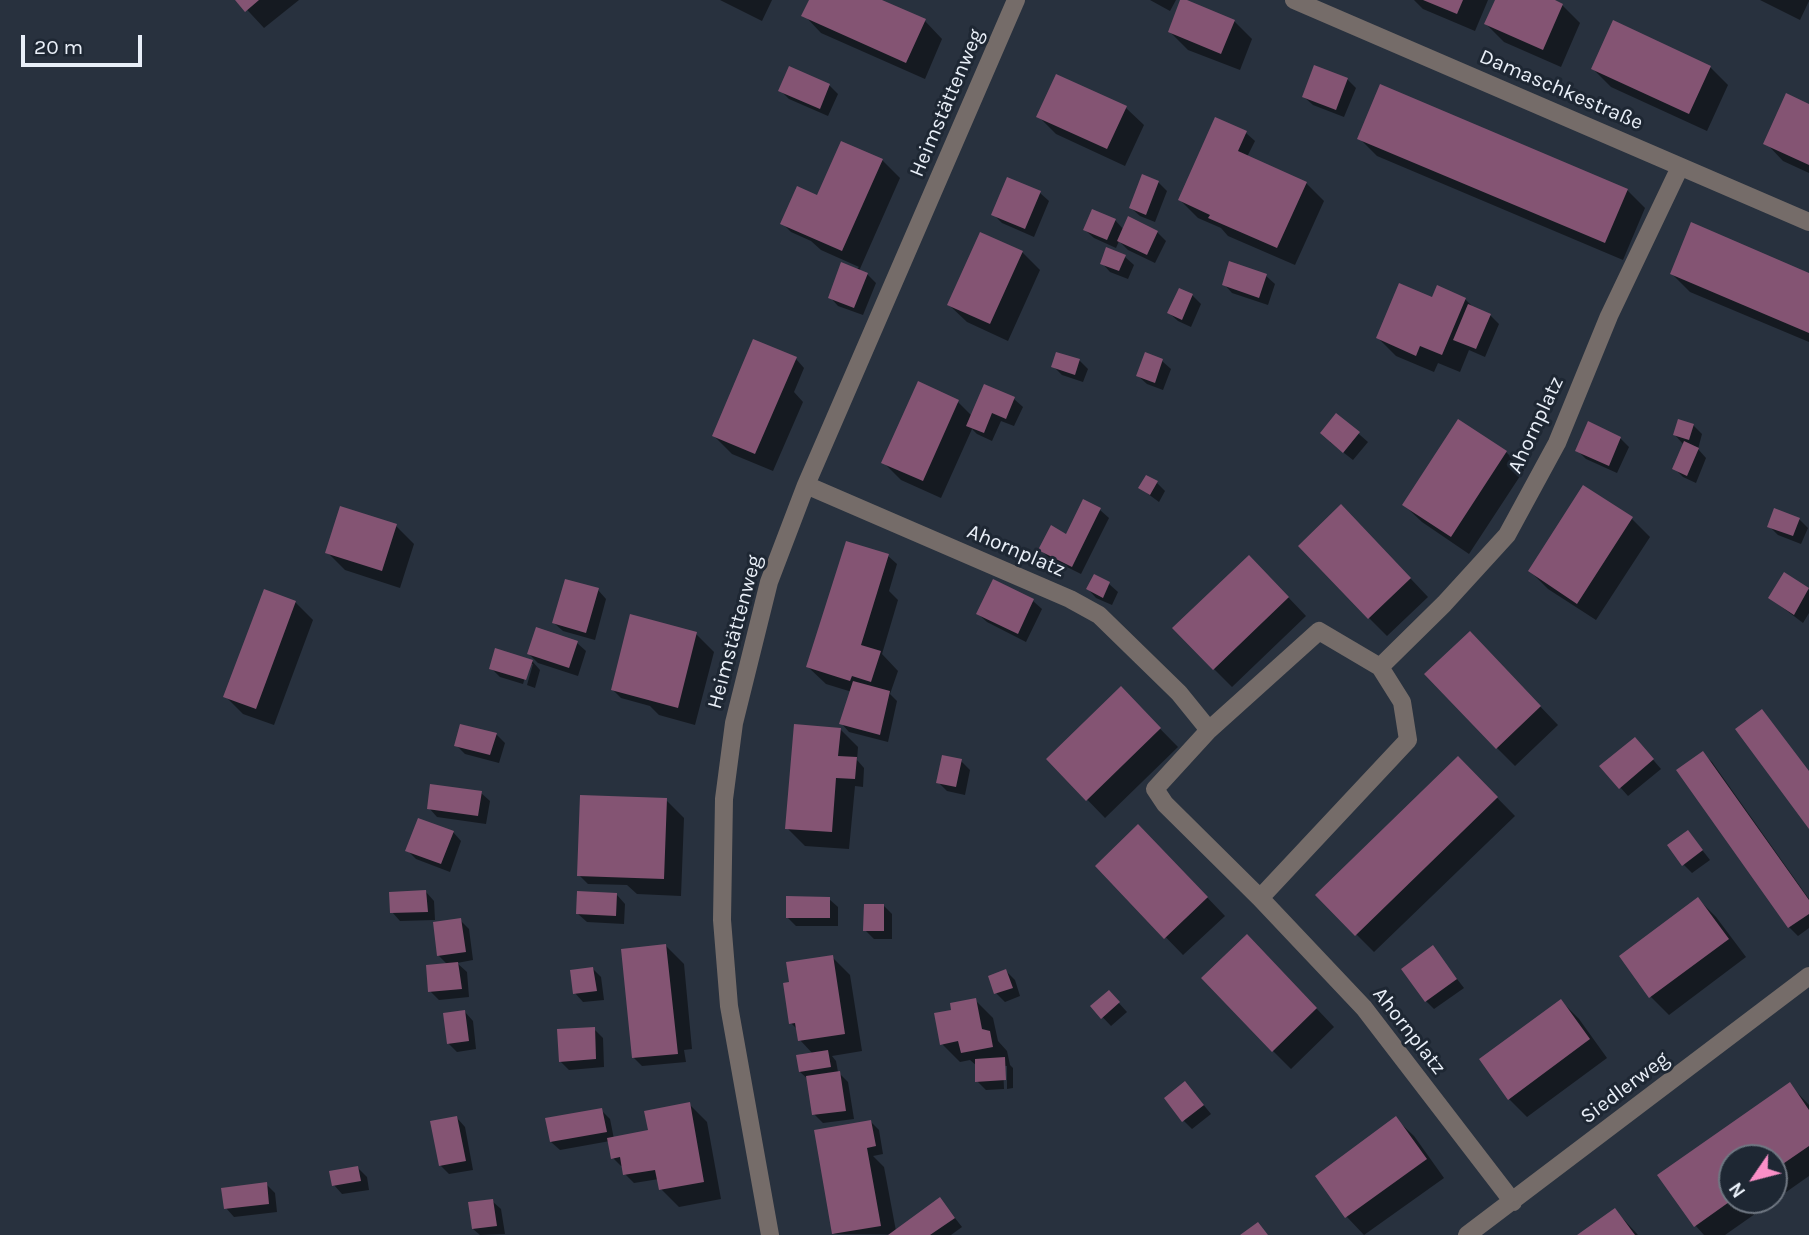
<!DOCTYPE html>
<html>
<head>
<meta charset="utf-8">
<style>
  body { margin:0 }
  #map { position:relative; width:1809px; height:1235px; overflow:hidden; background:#28313e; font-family:Karla,sans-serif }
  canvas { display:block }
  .north { position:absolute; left:1718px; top:1144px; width:70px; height:70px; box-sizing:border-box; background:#1e2733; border:2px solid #6f7782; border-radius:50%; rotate:235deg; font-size:19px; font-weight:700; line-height:28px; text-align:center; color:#e9eff8 }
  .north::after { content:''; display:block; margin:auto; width:24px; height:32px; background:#fa8fc7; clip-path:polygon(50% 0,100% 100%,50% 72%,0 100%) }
  .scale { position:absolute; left:21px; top:35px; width:121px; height:32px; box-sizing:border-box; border:4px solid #e9eff8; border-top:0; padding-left:9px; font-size:21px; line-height:24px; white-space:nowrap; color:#e9eff8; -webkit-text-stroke:5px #1e2733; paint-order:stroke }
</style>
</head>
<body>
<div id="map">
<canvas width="1809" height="1235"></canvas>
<div class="north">N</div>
<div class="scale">20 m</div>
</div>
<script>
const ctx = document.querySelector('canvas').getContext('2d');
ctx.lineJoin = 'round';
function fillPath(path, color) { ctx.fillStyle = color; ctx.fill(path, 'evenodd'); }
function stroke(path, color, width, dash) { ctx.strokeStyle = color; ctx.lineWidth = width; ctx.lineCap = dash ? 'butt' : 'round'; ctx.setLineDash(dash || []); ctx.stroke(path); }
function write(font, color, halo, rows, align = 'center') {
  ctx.font = font + ' Karla,sans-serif'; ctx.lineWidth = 6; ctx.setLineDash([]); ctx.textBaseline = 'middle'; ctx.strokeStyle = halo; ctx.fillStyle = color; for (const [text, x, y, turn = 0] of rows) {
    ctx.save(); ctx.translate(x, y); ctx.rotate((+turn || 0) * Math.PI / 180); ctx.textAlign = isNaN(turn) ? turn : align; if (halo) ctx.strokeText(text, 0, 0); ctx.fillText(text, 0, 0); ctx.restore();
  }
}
const shadow = new Path2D(`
  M238,0H299L264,28Z
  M720,0H772L762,21Z
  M811,0H878L925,21L942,39L925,79L821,33L804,15Z
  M1150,0H1176L1170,11Z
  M1182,0L1234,21L1252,39L1240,70L1188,50L1170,32Z
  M1414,0H1488L1475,31L1423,9Z
  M1497,0H1551L1562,5L1580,23L1561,67L1504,42L1486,24Z
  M1760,0H1809V1L1800,20Z
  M1710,67L1728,85L1707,131L1611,87L1593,69Z
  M1347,79L1356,88L1344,117L1313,105L1304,97Z
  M829,85L838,94L828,116L789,99L780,90Z
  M1809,106V173L1783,161L1766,143Z
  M1126,108L1144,125L1125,166L1056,134L1038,116Z
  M1246,133L1255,141L1247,157L1306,183L1324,201L1295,265L1228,236L1221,228L1198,218L1180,200Z
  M1359,138L1627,190L1645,208L1623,260L1377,156Z
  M882,160L900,178L859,271L867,274L876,283L863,315L838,306L830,297L859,267L821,250L811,241L791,232L783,224L816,197Z
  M1158,182L1167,191L1155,222L1140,216L1131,208Z
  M1040,193L1049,201L1034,237L1002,223L993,214Z
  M1115,220L1124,230L1157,232L1166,241L1155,263L1128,250L1119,241L1116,248L1094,238L1085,230Z
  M1022,252L1040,270L1008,341L967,322L949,305Z
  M1125,257L1134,265L1128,279L1110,272L1102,263Z
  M1231,263L1266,276L1275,284L1268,305L1232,293L1224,284Z
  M1672,274L1809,275V342L1690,292Z
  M1192,295L1201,304L1191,327L1178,321L1169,313Z
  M1433,299H1465L1474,308L1490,315L1499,324L1485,357L1469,350L1460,372L1438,363L1434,372L1396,356L1378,338Z
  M796,359L804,368L794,392L803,402L773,471L732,454L714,436Z
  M1079,360L1088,369L1083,382L1062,375L1053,366Z
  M1162,361L1171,369L1163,390L1147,384L1138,376Z
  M1014,399L1023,407L1014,426L1001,421L992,441L977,434L972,429L941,498L901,480L883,462L958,402L972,416Z
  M1337,415L1368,442L1353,460L1330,442Z
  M1693,425L1702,434L1698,449L1706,458L1696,483L1683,477L1675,469L1683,444L1675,435Z
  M1620,438L1629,447L1617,473L1586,459L1577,450Z
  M1506,452L1524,470L1469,554L1422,522L1404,505Z
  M1157,483L1165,491L1159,502L1140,488Z
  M1584,487L1632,519L1650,537L1596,620L1548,589L1530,571Z
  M1100,510L1109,518L1081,574L1049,558L1040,549L1067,536Z
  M1799,519L1808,528L1801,544L1778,535L1769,526Z
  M1359,524L1428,597L1387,636L1369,618Z
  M396,526L414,544L400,588L345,570L327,552Z
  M888,556L897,564L889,591L898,600L882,654L898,671L890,694L897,701L888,742L849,732L841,723L852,692L826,684L808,667Z
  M1785,574L1809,590V613L1803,623L1770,598Z
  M1267,575L1306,616L1232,687L1214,669Z
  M1095,576L1109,584L1118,592L1112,605L1096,598L1088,589Z
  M598,590L606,599L595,640L563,631L554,623Z
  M1033,601L1042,609L1026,642L987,622L978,614Z
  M295,602L313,620L274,725L243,714L225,696Z
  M696,634L714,652L695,725L659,715L650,706L621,698L613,690Z
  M577,643L586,651L578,676L538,663L529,654Z
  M1487,651L1558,725L1515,766L1497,748Z
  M532,661L540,670L535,688L527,685L533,664H529L523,684L500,677L491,668Z
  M1121,689L1178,747L1105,818L1048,759Z
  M840,729L858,747L857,760L864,768L863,787L855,786L849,849L805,846L787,828Z
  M496,734L505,743L499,763L465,754L456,745Z
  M1643,748L1661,769L1628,796L1620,787Z
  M1703,754L1712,762L1809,899V928L1798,936L1789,927L1679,771Z
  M1458,758L1515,816L1374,952L1317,895Z
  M961,761L970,770L965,795L947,791L938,782Z
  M481,793L490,801L486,824L437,817L429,808Z
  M666,800L684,818L681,896L637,894L627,885L588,884L579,875Z
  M453,832L461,841L450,872L416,859L408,851Z
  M1688,832L1710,860L1692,873L1684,865Z
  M1156,844L1225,916L1183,955L1097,866Z
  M426,892L434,901L435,920L400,921L392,912Z
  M617,895L625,904L624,924L587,922L578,914Z
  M829,899L838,907V926H796L787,917Z
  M1698,899L1716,917L1746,957L1669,1015L1651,997L1621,957Z
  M884,906L892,914V939H874L865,930Z
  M460,920L469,929L473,960L457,963L467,972L469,997L439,1000L430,991L448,965L439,956Z
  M666,946L684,964L692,1049L684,1050L686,1062L642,1066L634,1058Z
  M1433,948L1464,988L1434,1009L1426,1001Z
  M1265,954L1334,1027L1291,1069L1273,1051Z
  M832,957L850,975L862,1051L832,1056L836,1061L838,1072L848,1082L854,1119L823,1123L814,1114L809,1080L800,1072L813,1054L800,1040L798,1030L791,1023V984Z
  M593,969L601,977L604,1000L583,1002L575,993Z
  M1006,971L1015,980L1020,996L1005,1002L996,993Z
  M975,1000L993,1018L998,1041L1007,1051L1010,1065L1013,1068V1088L1007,1089V1066H1003L1004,1089L986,1090L977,1081V1066L970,1060L960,1062L942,1044L953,1011Z
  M1117,1001L1127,1012L1111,1026L1093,1007Z
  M1561,1001L1579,1019L1607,1058L1527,1117L1509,1099Z
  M465,1012L473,1021L476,1049L457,1052L448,1043Z
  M594,1029L603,1038L604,1067L569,1070L560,1061Z
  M1790,1085L1809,1105V1176L1725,1235H1704L1695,1225L1660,1175ZM1732,1158H1774V1200H1732Z
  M1193,1092L1211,1114L1192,1129L1184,1121Z
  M689,1104L707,1122L721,1199L679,1207L661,1189L659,1179L634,1183L625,1174L624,1166H621L613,1158L610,1141L560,1150L551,1142L601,1110L610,1119L614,1139L650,1132Z
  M457,1118L465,1127L473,1170L449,1174L441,1166Z
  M1396,1119L1414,1136L1444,1178L1364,1235L1347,1217L1317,1176Z
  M871,1122L879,1130L883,1154L873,1156L884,1167L896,1231L940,1199L962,1227L951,1235L834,1234Z
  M358,1168L367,1177L369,1190L342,1194L334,1185Z
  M266,1184L275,1193L277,1212L234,1217L226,1208Z
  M492,1201L501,1209L505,1234L480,1235L473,1229Z
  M1615,1210L1638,1235H1580Z`);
const building = new Path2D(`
  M235,0H259L245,12Z
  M809,0H882L926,19L906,63L801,16Z
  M1180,0H1187L1235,20L1221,54L1168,32Z
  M1423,0H1463L1457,14Z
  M1495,0H1555L1563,4L1543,50L1484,24Z
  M1613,20L1711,66L1689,114L1591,69Z
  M1314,65L1348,78L1336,110L1302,97Z
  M789,66L830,84L820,109L778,91Z
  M1056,74L1127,106L1107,149L1036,117Z
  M1380,84L1628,189L1605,243L1357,139Z
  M1786,93L1809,104V165L1763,144Z
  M1215,117L1247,131L1238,151L1307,182L1277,248L1208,218L1210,215L1178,200Z
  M841,141L883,159L842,251L780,224L797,186L817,195Z
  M1142,174L1159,181L1146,215L1129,208Z
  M1007,177L1041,191L1025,229L991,215Z
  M1092,209L1116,219L1107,240L1083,230Z
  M1128,216L1158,231L1147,255L1117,241Z
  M1691,222L1809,273V333L1670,274Z
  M980,232L1023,251L990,324L947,305Z
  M1106,247L1126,255L1119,271L1100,264Z
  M1229,261L1267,274L1259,298L1222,285Z
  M841,262L868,273L854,308L828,298Z
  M1399,283L1432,297L1437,285L1466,298L1442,355L1420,346L1416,356L1376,338Z
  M1179,288L1193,294L1182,320L1167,313Z
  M1468,304L1491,314L1476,349L1453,340Z
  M753,339L797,357L755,454L712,436Z
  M1056,352L1080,359L1075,375L1051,367Z
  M1145,352L1163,359L1155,383L1136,376Z
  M918,381L959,400L923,481L881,463Z
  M984,384L1015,397L1006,419L992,413L984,433L966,426Z
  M1336,413L1360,432L1343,453L1320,433Z
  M1458,419L1507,451L1451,537L1402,505Z
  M1678,419L1694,424L1689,440L1673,435Z
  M1588,421L1621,437L1609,466L1575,451Z
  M1684,441L1699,448L1687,476L1672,469Z
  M1146,475L1158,481L1150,495L1138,488Z
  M1583,485L1633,517L1577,604L1528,571Z
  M1083,499L1101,508L1072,567L1038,550L1051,525L1066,534Z
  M1341,504L1411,578L1368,619L1298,546Z
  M340,506L397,524L382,571L325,553Z
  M1774,508L1800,518L1793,536L1767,527Z
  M846,541L889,554L861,645L881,651L871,682L852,676L850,681L806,667Z
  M1249,555L1289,597L1213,670L1172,628Z
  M1784,572L1809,588L1794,615L1768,598Z
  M1094,574L1110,582L1103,598L1086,589Z
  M565,579L599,588L586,633L552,623Z
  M993,579L1034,599L1018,634L976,614Z
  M264,589L296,601L256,709L223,697Z
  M630,614L697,632L678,708L611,690Z
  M536,627L578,641L569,668L527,654Z
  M1470,631L1541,706L1496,749L1424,674Z
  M495,648L533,660L526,680L489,669Z
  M853,681L890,691L880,735L839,724Z
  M1121,686L1161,728L1086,801L1046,759Z
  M1762,709L1809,771V829L1735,729Z
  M460,724L497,733L490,755L454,746Z
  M794,724L841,728L838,756L857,757L855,779L836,778L832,832L785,829Z
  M1635,737L1654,759L1619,789L1599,766Z
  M1703,751L1809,900V914L1788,928L1676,770Z
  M942,755L962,759L956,787L936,783Z
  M1458,756L1498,797L1355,936L1315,895Z
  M430,784L482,791L478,816L427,809Z
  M580,795L667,798L664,879L577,876Z
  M418,818L454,831L441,864L405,851Z
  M1138,824L1208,897L1164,939L1095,866Z
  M1688,830L1703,850L1682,866L1667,845Z
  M426,890L428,912L390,913L389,892Z
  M577,891L617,893L616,916L576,914Z
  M786,896L830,897V918H786Z
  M1698,897L1729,939L1649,998L1619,956Z
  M864,904H884V931H863Z
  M461,918L466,952L437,956L433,922Z
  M1247,934L1317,1008L1272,1052L1201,978Z
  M666,944L678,1054L632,1058L621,949Z
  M1433,945L1457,979L1425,1002L1401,969Z
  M833,955L845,1034L798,1041L795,1023L789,1024L783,983L789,982L786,962Z
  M458,962L462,989L428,992L426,965Z
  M593,967L597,991L573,994L570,970Z
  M1006,969L1013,988L994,994L988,976Z
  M1109,990L1120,1002L1101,1019L1090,1006Z
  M976,998L982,1029L990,1031L993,1047L961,1053L958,1041L940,1045L934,1013L951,1010L950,1003Z
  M1561,999L1590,1039L1508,1100L1479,1059Z
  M465,1010L469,1041L447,1044L443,1013Z
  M595,1027L596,1059L559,1062L557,1029Z
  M828,1050L831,1067L799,1072L796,1055Z
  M1005,1057L1006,1080L975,1082V1059Z
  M840,1071L846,1111L812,1115L806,1076Z
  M1185,1081L1204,1105L1182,1122L1164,1098Z
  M1790,1082L1809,1110V1146L1774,1170V1158H1732V1200L1694,1227L1657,1175Z
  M690,1102L704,1182L659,1190L655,1170L623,1175L620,1157L611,1159L607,1138L648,1130L644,1111Z
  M602,1108L607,1132L550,1142L545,1118Z
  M457,1116L466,1161L439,1166L430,1121Z
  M1396,1116L1427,1159L1345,1218L1315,1176Z
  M871,1120L876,1146L867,1148L881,1226L832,1234L814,1130Z
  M358,1166L361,1181L332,1186L329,1171Z
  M267,1182L269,1204L224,1209L221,1188Z
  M940,1197L955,1218L930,1235H888Z
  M493,1199L497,1226L472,1229L468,1202Z
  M1615,1208L1635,1235H1577Z
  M1258,1222L1268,1235H1240Z`);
const minor = new Path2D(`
  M1294,0L1809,222
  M806,485L1070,599L1099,615L1179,693L1209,730L1155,789L1165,804L1260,898L1364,1008L1513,1202
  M1380,667L1444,604L1507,535L1557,443L1609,316L1680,167
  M1209,730L1319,631L1380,667L1402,702L1408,740L1260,898
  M770,1235L729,1006L722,920L724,799L734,723L769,582L806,485L1016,0
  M1467,1235L1809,976`);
const streetNames = [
  ["Damaschkestraße",1561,90,23],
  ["Heimstättenweg",947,103,-67],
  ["Ahornplatz",1536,425,-65],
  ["Ahornplatz",1016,551,23],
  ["Heimstättenweg",735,632,-75],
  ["Ahornplatz",1409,1031,52],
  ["Siedlerweg",1625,1088,-37]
];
fillPath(shadow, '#0007');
fillPath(building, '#845473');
stroke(minor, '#756c69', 18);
write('21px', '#e9eff8', '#1e2733', streetNames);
</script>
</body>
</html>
